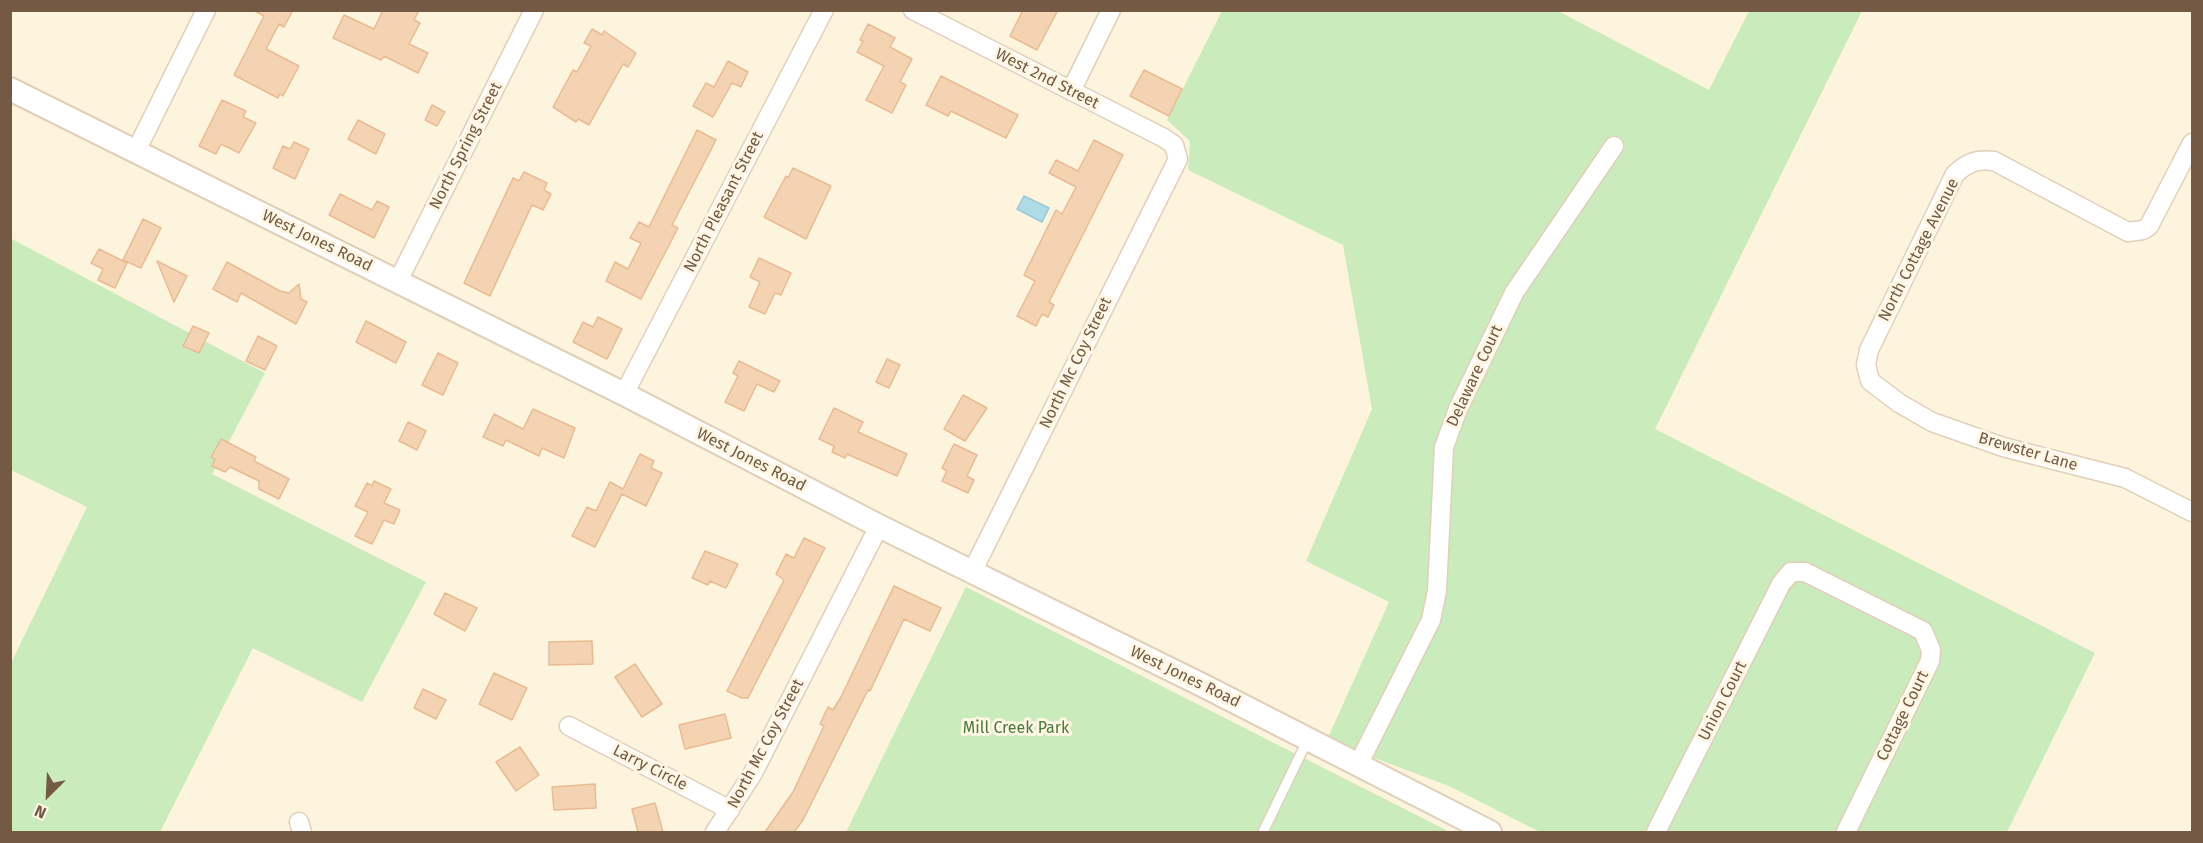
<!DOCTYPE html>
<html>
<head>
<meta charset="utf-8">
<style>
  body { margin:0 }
  #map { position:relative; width:2203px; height:843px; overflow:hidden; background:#fdf4dd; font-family:"Fira Sans",sans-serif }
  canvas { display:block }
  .frame { position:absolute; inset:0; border:12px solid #745a45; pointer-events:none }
  .north { position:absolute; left:18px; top:765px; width:60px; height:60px; -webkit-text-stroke:4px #fff7e4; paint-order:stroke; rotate:204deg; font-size:16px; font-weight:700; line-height:24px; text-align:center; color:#745a45 }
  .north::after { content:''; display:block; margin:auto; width:21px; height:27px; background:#745a45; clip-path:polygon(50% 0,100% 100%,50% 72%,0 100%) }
</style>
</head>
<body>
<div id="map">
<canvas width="2203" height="843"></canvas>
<div class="frame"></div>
<div class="north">N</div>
</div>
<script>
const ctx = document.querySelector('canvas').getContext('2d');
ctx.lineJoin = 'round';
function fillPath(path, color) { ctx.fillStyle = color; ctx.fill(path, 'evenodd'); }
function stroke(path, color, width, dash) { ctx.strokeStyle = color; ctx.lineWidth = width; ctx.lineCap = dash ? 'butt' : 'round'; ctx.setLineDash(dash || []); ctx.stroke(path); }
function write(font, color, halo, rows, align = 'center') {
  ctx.font = font + ' "Fira Sans",sans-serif'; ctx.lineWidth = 6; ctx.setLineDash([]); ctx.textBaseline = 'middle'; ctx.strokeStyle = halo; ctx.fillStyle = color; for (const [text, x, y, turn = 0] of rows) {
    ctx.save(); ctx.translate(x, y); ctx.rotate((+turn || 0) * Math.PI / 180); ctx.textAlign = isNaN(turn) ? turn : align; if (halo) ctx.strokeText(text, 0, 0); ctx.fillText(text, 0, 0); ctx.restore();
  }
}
const green = new Path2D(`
  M1222,11H1558L1709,90L1749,11H1862L1655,429L2095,653L2007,832H1540L1449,786L1327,740L1389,602L1306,561L1372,409L1343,245L1188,170L1190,141L1167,120Z
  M10,238L265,373L212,474L426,582L362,702L253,648L160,832H11V663L87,507L11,470Z
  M966,587L1450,832H846Z`);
const water = new Path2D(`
  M1024,196L1049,208L1042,222L1017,209Z`);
const building = new Path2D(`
  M253,10H293L284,27L279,24L266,49L299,66L283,96L280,94L278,98L234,75L264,16Z
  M383,10H419L414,20L420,23L409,44L428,53L418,73L384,56L381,60L333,38L344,15L374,29Z
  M1023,10H1058L1037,50L1010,36Z
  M868,24L895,38L890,47L912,59L900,82L906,85L892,113L866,100L884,66L857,52L863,41L860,40Z
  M592,29L602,35L604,31L636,53L628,67L623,64L589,125L578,119L576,122L553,107L573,70L577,72L591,46L584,43Z
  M728,61L748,72L741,87L732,83L713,117L693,106L706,83L714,87Z
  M1144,70L1182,89L1169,116L1130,96Z
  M941,76L1018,115L1006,138L951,111L948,116L926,105Z
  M222,100L246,111L243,117L256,123L239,153L221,144L216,154L199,146Z
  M432,105L445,112L437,126L425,120Z
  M358,120L385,134L376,154L348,139Z
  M697,130L716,140L672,225L678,228L641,299L606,281L615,262L628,269L641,243L630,238L639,222L649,227Z
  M1094,140L1123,155L1049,302L1054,305L1048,317L1042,314L1036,326L1017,316L1035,281L1024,275L1056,210L1062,214L1076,187L1049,173L1056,160L1078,171Z
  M294,142L309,149L295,179L273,168L283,146L290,149Z
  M793,168L831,186L806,239L764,217L786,176L788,178Z
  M524,172L547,183L544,190L551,194L543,210L532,205L490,296L464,283L513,178L519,181Z
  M340,194L372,210L377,201L389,207L374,238L329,215Z
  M143,219L161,228L141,268L123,260Z
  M99,249L127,263L115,288L98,280L103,269L91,263Z
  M759,258L791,273L781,295L775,293L765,314L749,307L760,282L750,277Z
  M157,261L187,276L174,302Z
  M227,262L280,291L289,293L299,284L301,299L307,302L296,324L241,293L237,302L213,289Z
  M598,317L622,329L607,359L573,342L583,322L593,327Z
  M366,321L406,342L396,363L356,342Z
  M193,326L209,333L199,353L183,346Z
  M258,336L277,346L265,370L246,361Z
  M438,353L458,363L443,395L422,385Z
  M887,359L900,365L889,388L876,382Z
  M739,361L780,381L774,392L757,384L744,411L725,402L738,376L733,373Z
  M963,395L987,408L965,441L944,429Z
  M834,408L863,422L858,432L907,454L897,476L847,454L845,458L832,452L834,446L819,439Z
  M533,409L575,428L564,458L542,448L539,456L506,440L503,446L483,437L494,414L523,429Z
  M408,422L426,431L417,450L399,441Z
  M221,439L256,457L254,461L289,479L279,499L259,489V481L230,467L225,472L212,466L215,459L211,457Z
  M954,444L977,455L967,476L974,480L968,493L942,481L947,471L942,468Z
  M640,454L654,461L651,468L662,473L646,506L622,494L595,547L572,536L587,507L596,511L610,482L623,489Z
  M374,481L391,489L384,503L400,510L394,524L384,520L372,544L355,536L368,512L355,506L367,483L372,486Z
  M804,538L825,548L748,698H742L727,691L784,580L776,574L786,554L794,558Z
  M705,551L738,564L726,588L710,581L708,585L692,578Z
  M894,586L941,608L930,631L904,619L870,691L868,690L803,820L794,832H765L793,792L824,726L820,724L828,707L833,710L841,697Z
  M445,593L477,608L465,631L434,614Z
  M592,641L593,664L549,665V642Z
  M635,664L662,704L642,717L615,677Z
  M494,673L527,688L512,720L479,704Z
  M423,689L446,700L436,719L414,708Z
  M725,714L731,738L685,749L679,725Z
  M520,747L539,775L516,791L496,762Z
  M595,784L596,808L554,810L552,787Z
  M655,803L663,832H638L632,809Z`);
const service = new Path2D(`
  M1263,832L1308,739`);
const minor = new Path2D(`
  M913,10L1164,138L1174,145L1178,159L972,572
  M1071,91L1111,10
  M2192,143L2149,226L2143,230L2128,232L1994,161C1977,159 1968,162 1955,174L1869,350L1866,365L1870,381L1899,403L1932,422L2003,447L2125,478L2192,512
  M136,151L206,10
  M398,281L534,10
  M624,394L824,10
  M569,726L730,810
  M1358,765L1431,620L1437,591L1444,447L1458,409L1514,293L1614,146
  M299,822L302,832
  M715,832L753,773L879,526
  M1656,832L1781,584L1791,572H1805L1923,631L1931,650L1930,661L1846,832`);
const tertiary = new Path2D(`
  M10,89L624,394L879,526L1202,685L1490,832`);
const streetNames = [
  ["West 2nd Street",1047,79,27],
  ["North Spring Street",466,146,-63],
  ["North Pleasant Street",724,202,-63],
  ["West Jones Road",317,241,26],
  ["North Cottage Avenue",1919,250,-63],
  ["North Mc Coy Street",1076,363,-64],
  ["Delaware Court",1475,376,-65],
  ["Brewster Lane",2028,452,16],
  ["West Jones Road",751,460,27],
  ["West Jones Road",1185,677,26],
  ["Union Court",1723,701,-63],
  ["Cottage Court",1903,716,-64],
  ["North Mc Coy Street",766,744,-62],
  ["Larry Circle",650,768,27]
];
const parkNames = [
  ["Mill Creek Park",1016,729]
];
fillPath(green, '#caebbb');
fillPath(water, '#b1dae7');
stroke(water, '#97c9d9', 1.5);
fillPath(building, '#f4d3b3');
stroke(building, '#e8bb92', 1.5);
stroke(service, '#e1d0b9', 12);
stroke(minor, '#e1d0b9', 21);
stroke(tertiary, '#e1d0b9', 26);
stroke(service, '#fff', 9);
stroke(minor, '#fff', 18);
stroke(tertiary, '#fff', 22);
write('16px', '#745a45', '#fff7e4', streetNames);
write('16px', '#497a3c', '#fff7e4', parkNames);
</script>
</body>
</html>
